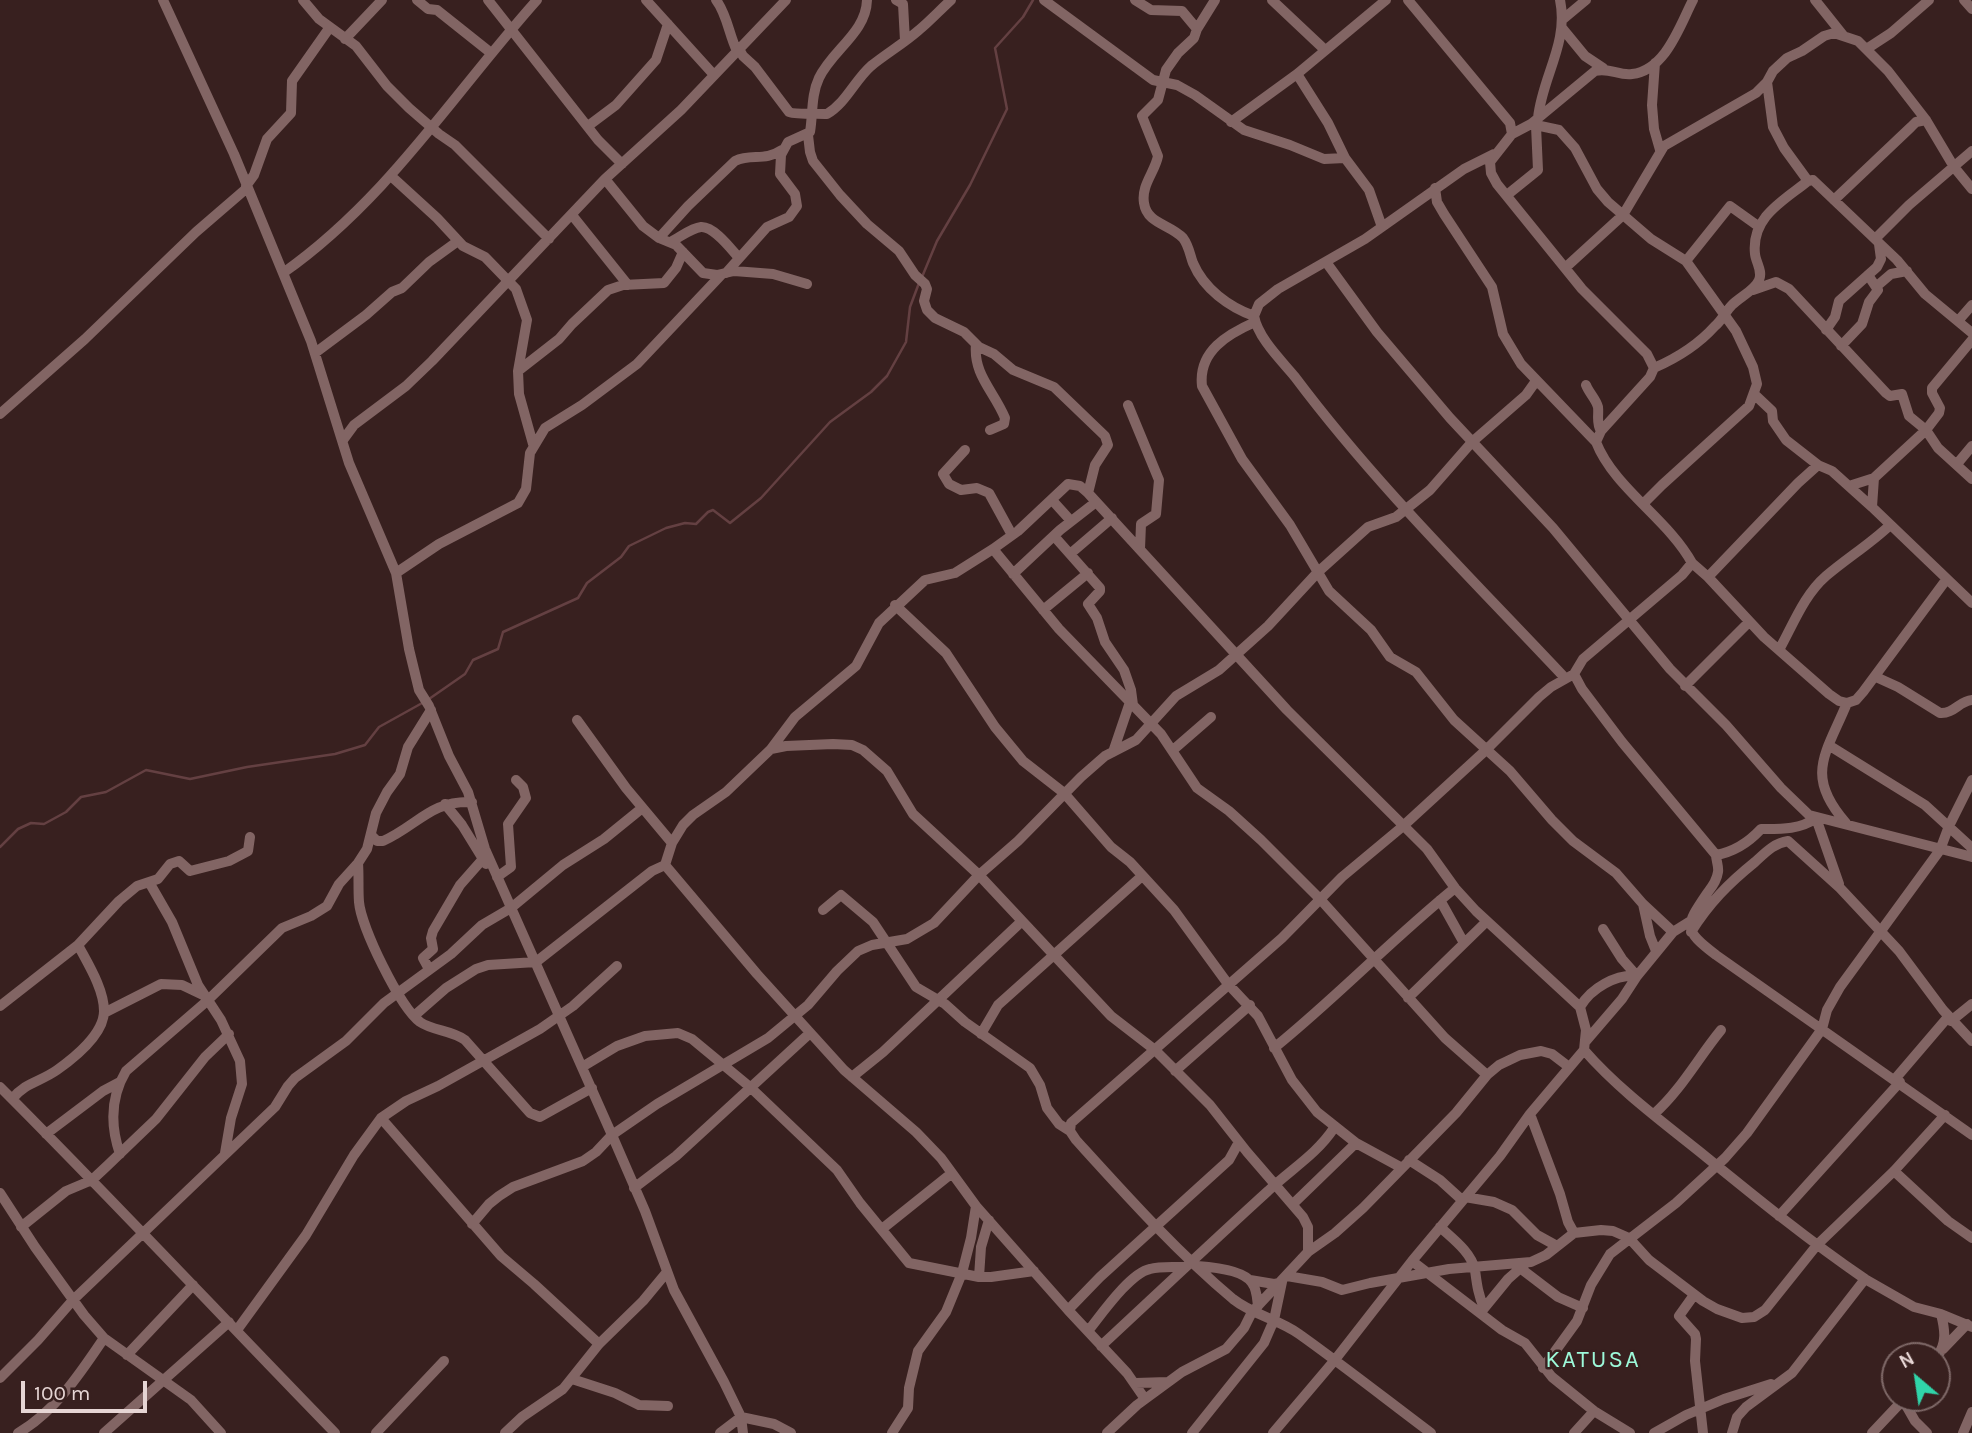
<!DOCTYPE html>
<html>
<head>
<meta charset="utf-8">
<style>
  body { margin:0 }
  #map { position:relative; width:1972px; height:1433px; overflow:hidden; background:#38201f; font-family:Karla,sans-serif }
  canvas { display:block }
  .north { position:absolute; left:1881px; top:1342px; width:70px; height:70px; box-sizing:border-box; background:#38201f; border:2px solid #7e6867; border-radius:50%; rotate:331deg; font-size:19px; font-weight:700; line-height:28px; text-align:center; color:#e6d5d4 }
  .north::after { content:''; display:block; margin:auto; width:24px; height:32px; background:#30d4a9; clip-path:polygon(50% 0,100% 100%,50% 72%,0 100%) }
  .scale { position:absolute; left:21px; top:1381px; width:126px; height:32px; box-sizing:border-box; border:4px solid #e6d5d4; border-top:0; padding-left:9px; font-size:21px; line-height:24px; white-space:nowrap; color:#e6d5d4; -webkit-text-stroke:5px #38201f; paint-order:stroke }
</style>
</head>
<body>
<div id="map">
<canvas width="1972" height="1433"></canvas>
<div class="north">N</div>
<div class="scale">100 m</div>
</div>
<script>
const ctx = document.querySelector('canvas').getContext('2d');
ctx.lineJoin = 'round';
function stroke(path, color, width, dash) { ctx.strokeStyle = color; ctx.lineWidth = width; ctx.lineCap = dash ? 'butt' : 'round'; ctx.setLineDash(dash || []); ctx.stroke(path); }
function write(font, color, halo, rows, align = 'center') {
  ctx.font = font + ' Karla,sans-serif'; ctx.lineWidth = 5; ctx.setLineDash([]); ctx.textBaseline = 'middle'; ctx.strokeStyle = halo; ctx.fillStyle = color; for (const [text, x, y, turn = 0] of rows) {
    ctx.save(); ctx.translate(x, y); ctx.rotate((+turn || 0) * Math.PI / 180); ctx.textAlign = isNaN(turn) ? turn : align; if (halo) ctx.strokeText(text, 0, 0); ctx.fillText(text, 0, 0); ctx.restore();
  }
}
const stream = new Path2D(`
  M922,277L937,241L970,185L1007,109L995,48L1023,17L1033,0
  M429,699L465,674L473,660L498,649L503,632L578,598L587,583L621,557L629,546L666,528L685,523L696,524L708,512L713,510L730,523L761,498L830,422L871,392L887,376L906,342L910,307L919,283
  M0,847L18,829L31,823L44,824L66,812L81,797L106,792L146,770L190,779L247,767L335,754L365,745L379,727L424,702`);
const minor = new Path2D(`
  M163,0L234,154L311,341L349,463L396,573L409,649L419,690L429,706L449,756L468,792L485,849L612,1135L645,1211L674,1290L724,1382L741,1417L743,1433
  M303,0L319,19L356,46L387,86L409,108L439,134L455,145L549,239
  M417,0L428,9L437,10L491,53
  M488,0L598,140L622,164
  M646,0L714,75
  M716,0C727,14 729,35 737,51
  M896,0L903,4L905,41
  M1044,0L1153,80L1177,85L1195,95L1244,130L1290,145L1324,159L1345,158
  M1135,0L1151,10L1182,11L1197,29
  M1215,0L1197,29L1194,38L1178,53L1166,70L1158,100L1142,116L1158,156C1155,172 1141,185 1144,203C1147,224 1170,224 1183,238C1189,246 1190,255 1193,263C1204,289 1229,307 1254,316
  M1272,0L1325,50
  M1408,0L1510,123L1512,134L1490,162L1491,173L1497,184L1582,289L1647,354L1654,368L1650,377L1601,431L1596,442C1614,488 1668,519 1692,563L1682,575L1583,659L1574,674L1582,689L1622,742L1716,855C1716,860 1719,867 1718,872C1717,879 1712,887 1708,892C1685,926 1682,929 1716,955L1972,1135
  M1815,0L1843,35
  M1964,0L1972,9
  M1562,20L1586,0
  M1562,28L1585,56L1603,68
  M345,39L382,0
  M1868,48L1891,33L1929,0
  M739,49L743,56L755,67L789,112C794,115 818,113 827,114C846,103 855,80 871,66C887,53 903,44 919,30C930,21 940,10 951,0
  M1655,63L1652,105L1654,129L1660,150
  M1297,74L1328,123L1345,158L1369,190L1382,227
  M1538,118C1542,77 1569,43 1560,0
  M1231,122L1297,74L1386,0
  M1531,124L1559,130L1575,148L1597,189L1608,202L1651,239L1686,261L1736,331L1753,367L1757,384L1749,406L1662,485L1643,504
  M588,126L616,105L656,60L668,24
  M1512,134L1531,124L1595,71C1609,67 1619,76 1632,74C1666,70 1680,25 1693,0
  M808,135L810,152L813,161L840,195L867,224L899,251L915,275L925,284L927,289L924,301L927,310L935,318L964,332L979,347L994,354L1013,370L1054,387L1105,436L1108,445L1095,465L1088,493
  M1494,154L1464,169L1365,239L1278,289L1259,304L1254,316C1258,338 1281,360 1295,377C1376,485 1473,580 1565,678
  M391,176L437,218L463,246L485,257L516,289L527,320L518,371L519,394L533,444
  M605,179L643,226L659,238L676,245L703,273L717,275L734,271L773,274L807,284
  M1808,181L1784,148L1773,127L1767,82L1773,71L1787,58L1802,51L1824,36L1834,33L1858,41L1888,71L1926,120L1954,167L1972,189
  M246,186L254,175L267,139L291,113L292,81L330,27
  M1435,188L1437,202L1444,214L1492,287L1503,334L1521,364L1596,442
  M1507,195L1538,170L1536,126
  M1834,200L1911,127L1916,122L1926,120
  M572,215L628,285
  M659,238L688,206L735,161C752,153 764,162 782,150
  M1875,239L1909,205L1972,151
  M670,242C679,238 691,228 701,227C714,226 731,249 739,258
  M1686,261L1730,206L1758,226
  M1326,262L1377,332L1450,418L1553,528L1670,669L1726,725L1781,788L1809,815L1972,857
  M1565,268L1623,215L1664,146L1756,93L1767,82
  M283,273C388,199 453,94 537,0
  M726,273L767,227L789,217L797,206L795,194L780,174L781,155L788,142L810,132C813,114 811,95 819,78C832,50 866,33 867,0
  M1877,286L1891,274L1907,271
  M1753,290L1776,282L1789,289L1886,393L1890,396L1902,394L1909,416L1926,430L1938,448L1972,479
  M1958,321L1972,305
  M1255,322C1228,334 1198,351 1202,386L1242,459L1290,525L1329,591L1371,630L1390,657L1416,672L1454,720L1510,771L1552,820L1573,841L1616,873L1643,904L1673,932L1689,922
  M1826,330L1835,317L1839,301L1877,267L1881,259L1879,244
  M1972,340L1932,388V393L1940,408L1939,413L1926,430L1874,478L1872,507L1972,603
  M976,344C973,375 994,391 1005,418L1004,424L990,430
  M1841,346L1862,324L1869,302L1878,290L1868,275
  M315,353L366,315L392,292L402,288L429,262L458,241
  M1654,368C1677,358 1698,345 1715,326C1722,320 1726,311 1732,305C1740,297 1755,290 1759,280C1763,271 1756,263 1755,254C1751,217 1783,201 1808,181L1813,180L1897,260L1925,294L1972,333
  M518,371L559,339L572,324L608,290L623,285L664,283L676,268L683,252
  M1586,385C1589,393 1596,399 1598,407C1599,416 1596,423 1601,431
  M1754,394L1772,411L1773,421L1786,440L1818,465
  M1128,405L1159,480L1156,514L1141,524L1140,549
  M0,414L85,339L196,232L247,188
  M343,440L354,425L406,386L432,361L605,179L681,110L786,0
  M965,450L943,474L949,484L961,490L977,488L989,493L1012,535
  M1957,464L1972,446
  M1849,486L1874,478
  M1052,500L1071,521
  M1054,536L1100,588V591L1088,604L1097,618L1105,642L1124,670L1131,690L1133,705
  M993,549L1059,629L1161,734L1197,788L1229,811L1261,840L1320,899L1445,1038L1487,1075
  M1070,554L1112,518
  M1692,563L1708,577L1764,637L1829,694L1839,701L1847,703L1856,700L1863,692L1946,580
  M396,573L439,544L518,503L526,489L530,453L545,428L582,405L637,364L722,274
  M1013,574L1060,530L1096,502
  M1708,577L1798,483L1818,465L1832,471L1872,507
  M895,605L946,653L995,727L1023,761L1064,793L1111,847L1130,862L1174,910L1228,984L1258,1016L1292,1080L1317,1112L1356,1143L1402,1168
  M1043,610L1088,573
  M1779,650C1793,625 1804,595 1826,576C1847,558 1870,544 1890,525
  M1876,677L1898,687L1940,713C1954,714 1959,701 1972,700
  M1685,686L1749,622
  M577,720L626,788L672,843
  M1830,746L1925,805L1972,848
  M771,749L795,717L856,666L879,623L925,580L955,573L993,549L1018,531L1068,484L1080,486L1088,493L1287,710L1427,849L1455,888L1476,911L1580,1007
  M1173,750L1211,717
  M1113,752L1130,702
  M445,804L462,825L486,864
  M1846,823C1804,775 1826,754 1847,703
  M371,835L377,841H383C417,826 431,800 472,802
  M1716,855C1733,852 1749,842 1761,829C1779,829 1800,830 1816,818L1839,884
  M358,863C359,876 358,889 359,902C361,927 400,1007 420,1022C433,1031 451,1030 465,1040L530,1113L540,1117L592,1088
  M665,865L672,843L683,825L693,815L726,792L771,749L786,746L833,744L852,745L863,750L887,771L913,814L979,875L1111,1016L1155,1050L1210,1105L1247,1152L1303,1217L1308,1227V1252
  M497,877L511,867L508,824L526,798L523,787L516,780
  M149,882L172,922L198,985L221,1020L240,1061L242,1084L231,1118L225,1153
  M1440,900L1464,943
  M1643,904L1650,936L1656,951
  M823,910L841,895L873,922L916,987L945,1004L965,1022L1030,1068L1040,1085L1047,1108L1059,1124L1070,1131
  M1691,932C1709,903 1729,883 1755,862C1765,853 1774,843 1788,841L1840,888L1899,951L1943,1010L1972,1041
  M429,969L423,958L433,949L431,938L433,931L460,885L482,860
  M1408,998L1486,922
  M0,1006L78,945L119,901L137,886L158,879L170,864L179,861L190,871L229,861L248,851L250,837
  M104,1013L161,984L182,985L203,995
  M414,1016L446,988L476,969L488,965L536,962L652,871L665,865L757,974L844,1070L916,1132L941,1158L976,1206L1068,1310L1127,1373L1145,1399
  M1951,1021L1972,1004
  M981,1034L998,1005L1142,876
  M1586,1041L1622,999L1637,976L1622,959L1603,929
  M1274,1048C1337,997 1392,939 1455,888
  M1584,1050C1617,1088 1660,1120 1700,1152C1754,1196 1808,1240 1865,1279L1792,1373L1746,1407L1737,1417L1732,1433
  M582,1067L617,1046L645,1036L678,1033L692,1039L750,1087L837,1170L860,1203L909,1263L979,1277H991L1034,1271
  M1175,1071L1250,1005
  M852,1077L883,1052L1022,921
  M1895,1079L1948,1017
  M0,1087C114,1201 223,1318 335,1433
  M12,1099C26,1082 40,1082 57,1070C74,1058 104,1034 104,1011C104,989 88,964 78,945
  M1530,1114L1560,1194L1568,1222L1574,1233
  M1654,1114C1681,1090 1698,1058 1721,1030
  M381,1118L501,1256L534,1284L599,1344
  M46,1134L103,1091L120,1082
  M120,1154C110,1125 110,1098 126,1071L207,1001L282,928L311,916L327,906L339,884L358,863L367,849L376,813L387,792L400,774L408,747L431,710
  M1409,1160L1440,1180L1462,1200
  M1894,1171L1948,1221L1972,1238
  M634,1188L676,1156L810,1033
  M0,1193L35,1247L84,1315L104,1338L191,1400L221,1433
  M1465,1197L1494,1202L1512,1210L1537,1235L1557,1246
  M1293,1204L1356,1143
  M1779,1216L1900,1082
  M472,1224L489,1204L499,1196L513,1187L583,1161L596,1152L612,1135L657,1104L768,1038L808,1005L837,971L858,951L872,945L907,939L934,923L979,875L1018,841L1081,777L1105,756L1136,740L1176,696L1219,670L1268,626L1318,572L1368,527L1396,517L1430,490L1472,442L1526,395L1536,381
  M21,1227L66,1191L92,1180L108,1165L156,1119L205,1057L229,1034
  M1440,1227C1453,1239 1471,1252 1475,1270C1477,1285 1478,1294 1484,1308
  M882,1229L952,1173
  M1412,1261L1502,1330L1525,1343L1552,1377L1594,1411L1630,1433
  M1197,1266C1212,1267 1244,1270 1252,1283C1257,1289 1257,1299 1258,1306
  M1520,1268L1558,1297L1583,1308
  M1287,1276L1322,1282L1342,1290L1370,1283L1449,1269L1531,1262L1546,1255L1574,1233L1601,1230L1613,1231L1629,1238L1649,1260L1703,1301L1717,1309L1742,1318L1754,1317L1765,1310L1817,1245L1894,1171L1945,1115
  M979,1277L981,1247L989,1220
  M1865,1279L1914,1307L1941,1314L1972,1327
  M1694,1295L1679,1316L1695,1334L1696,1339L1695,1361L1703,1433
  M1068,1310L1100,1277L1229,1160L1239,1142
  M1481,1312L1508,1279L1525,1264
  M237,1330L306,1235L354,1155L381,1118L406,1101L438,1086L540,1029L573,1006L617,966
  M1088,1331C1101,1315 1130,1273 1150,1269C1160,1266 1173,1267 1183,1267
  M1101,1346C1157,1294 1212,1242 1268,1191C1291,1169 1316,1155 1334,1128
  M1943,1349L1967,1324
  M127,1355L193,1285
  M1937,1357C1947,1343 1945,1330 1941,1314
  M1543,1368L1577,1321L1591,1285L1610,1254L1676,1203L1725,1158L1747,1133L1822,1029L1827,1010L1840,987L1940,850L1949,826L1972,780
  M0,1378L38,1340L73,1300L275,1107L288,1086L295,1078L346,1041L384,1003L451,954L482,925L511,908L563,865L604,839L641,809
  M572,1379L615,1393L639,1405L668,1406
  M1136,1383L1167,1382
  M1903,1400L1915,1421L1927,1433
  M18,1433C55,1412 81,1372 104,1338
  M104,1433L229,1322
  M376,1433L444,1361
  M505,1433L522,1417L563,1389L599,1344L643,1301L667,1272
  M720,1433L741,1417L774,1424L791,1433
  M892,1433L908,1408L909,1388L918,1351L946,1312L962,1273L971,1238L976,1206
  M1107,1433L1137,1405L1182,1372L1226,1349L1244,1328L1252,1312L1308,1252L1335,1233L1363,1208L1456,1113L1487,1075L1499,1065L1520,1055L1541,1051L1552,1054L1569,1067
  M1192,1433L1264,1343L1274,1320L1282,1282L1274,1284L1250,1280
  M1273,1433L1334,1361L1412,1261L1500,1156L1530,1114L1584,1050L1586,1030L1580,1007C1591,988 1616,974 1637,976L1673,932
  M1431,1433C1387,1400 1344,1366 1299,1334C1278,1319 1253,1315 1233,1299C1176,1251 1126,1195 1076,1140L1070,1131L1071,1123L1282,938L1342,877L1402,827L1486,750L1539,697L1551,687L1574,674
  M1574,1433L1594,1411
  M1654,1433L1686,1415L1724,1399L1771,1384
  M1872,1433L1905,1398
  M1963,1433L1972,1412`);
const quarterNames = [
  ["KATUSA",1593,1360]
];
stroke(stream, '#644042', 2.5);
stroke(minor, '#826564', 10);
ctx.letterSpacing = '2px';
write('24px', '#9dfada', '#38201f', quarterNames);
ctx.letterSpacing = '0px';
</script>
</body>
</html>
